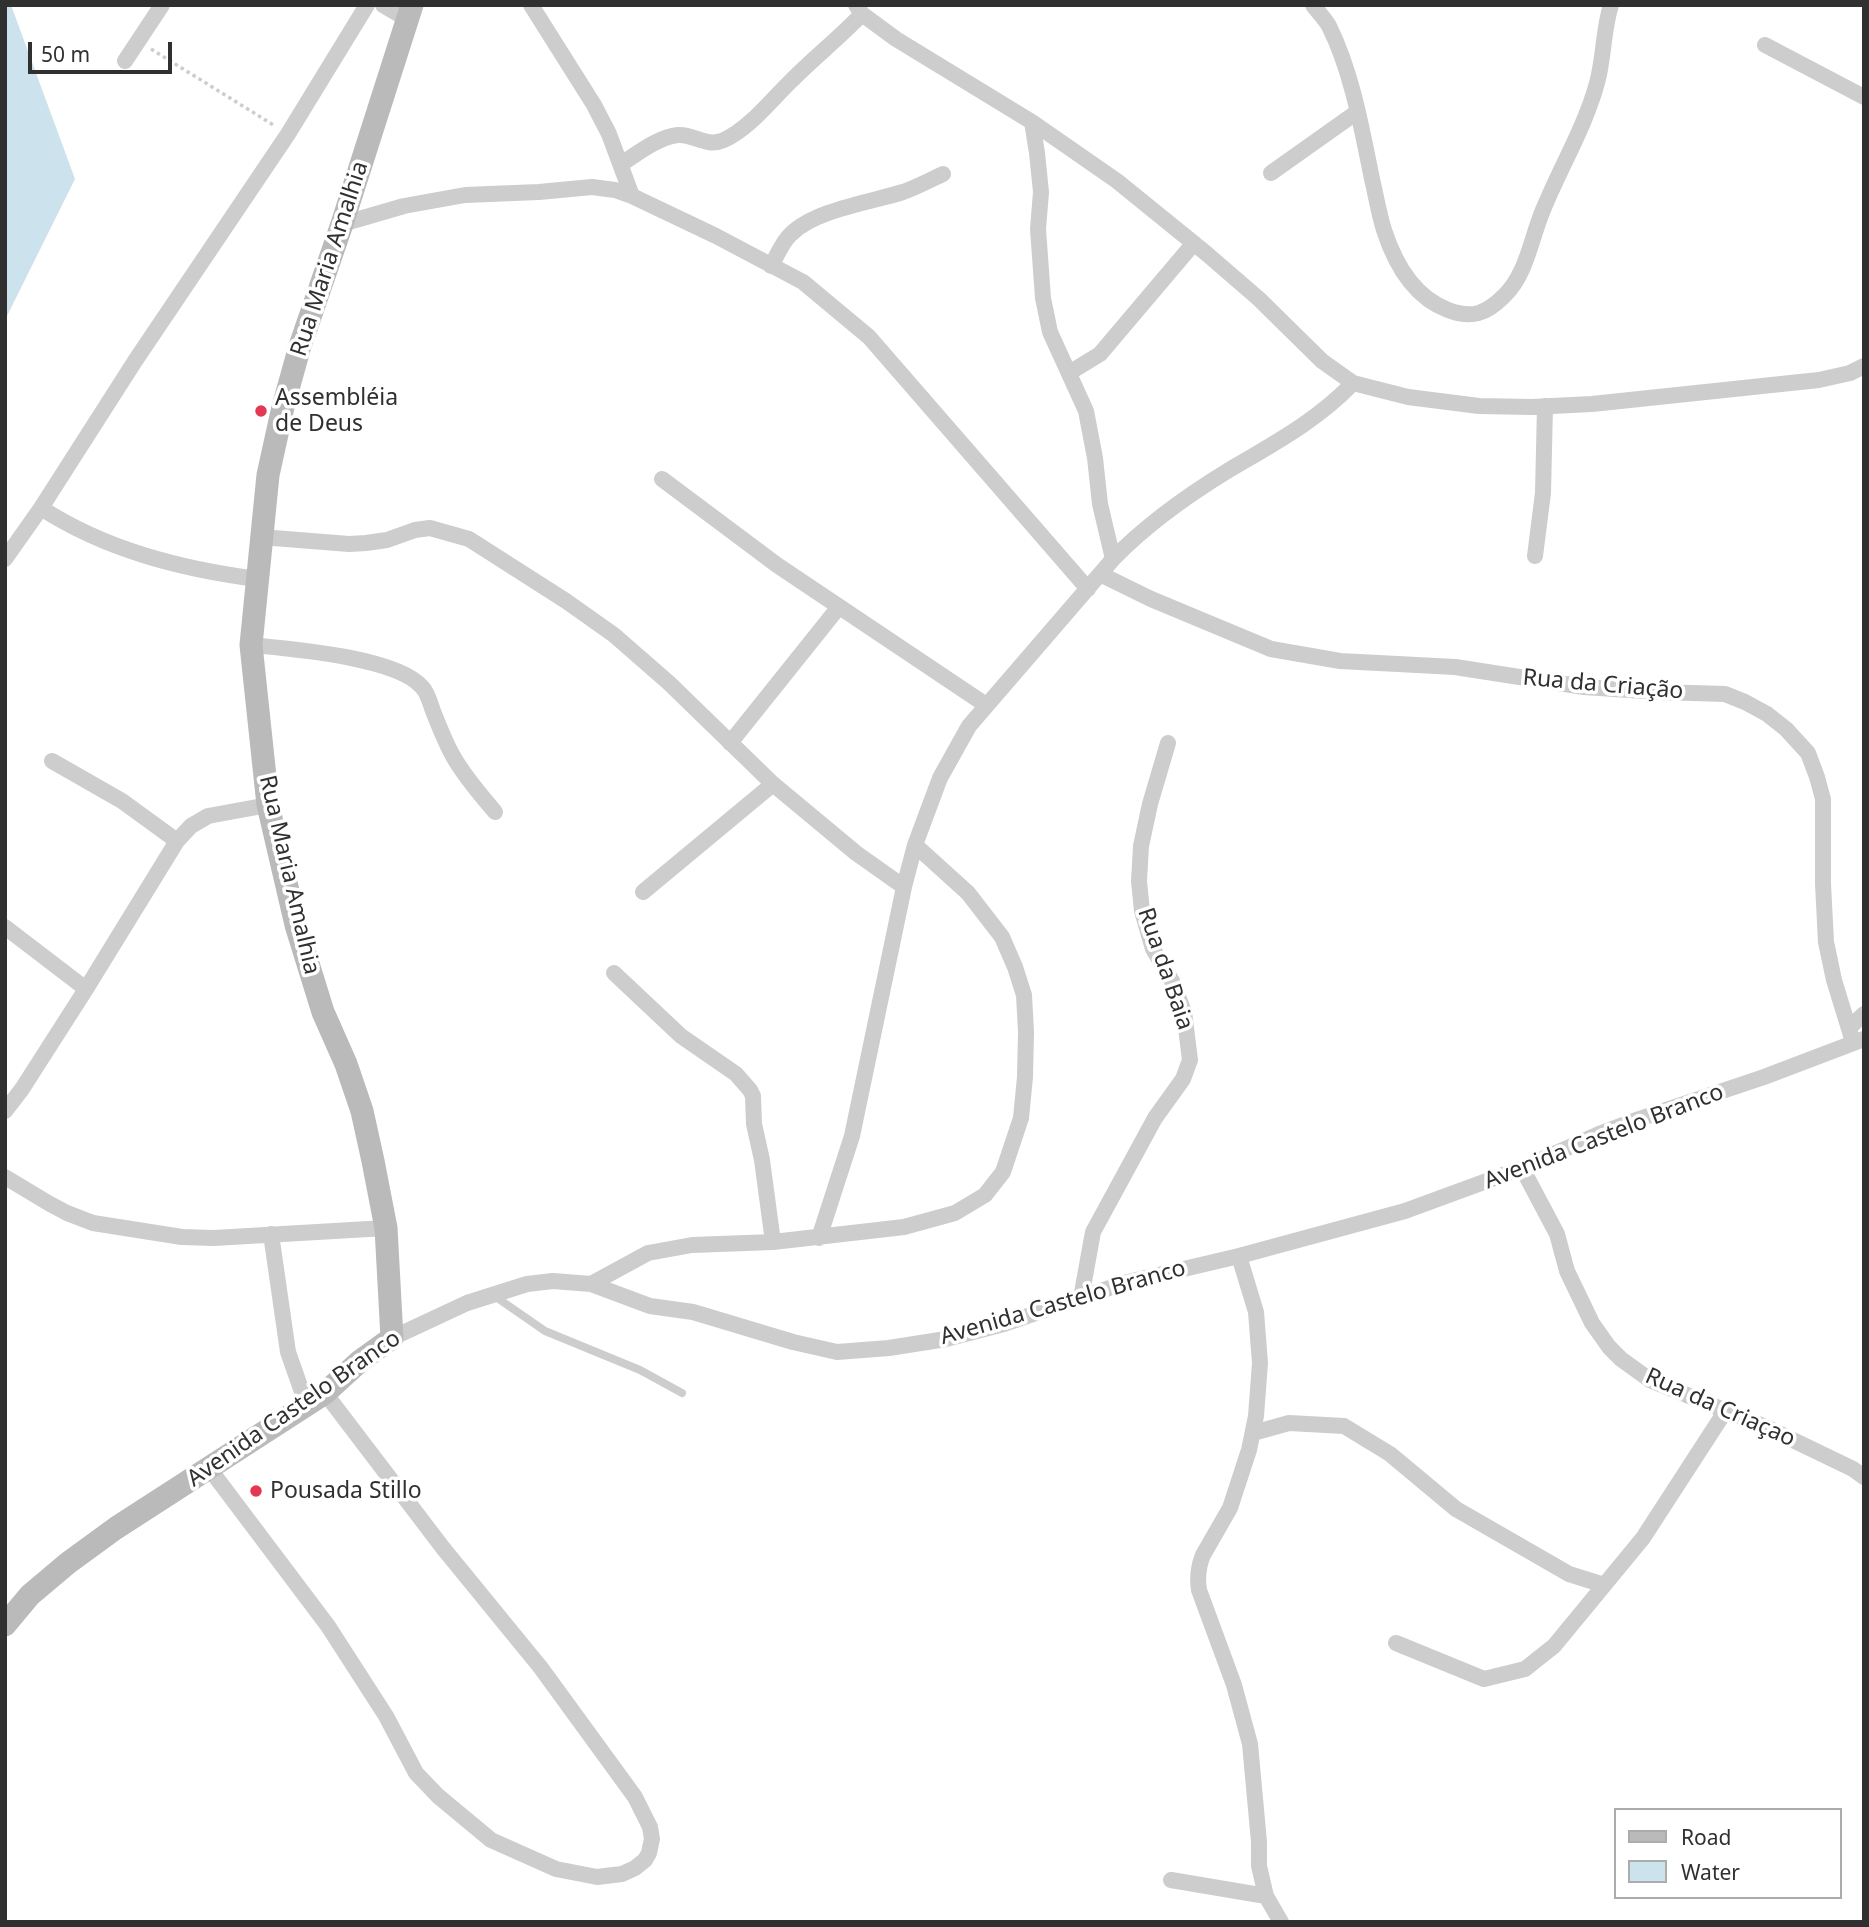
<!DOCTYPE html>
<html>
<head>
<meta charset="utf-8">
<style>
  body { margin:0 }
  #map { position:relative; width:1869px; height:1927px; overflow:hidden; background:#fff; font-family:"Noto Sans",sans-serif }
  canvas { display:block }
  .frame { position:absolute; inset:0; border:7px solid #303030; pointer-events:none }
  .legend { position:absolute; left:1614px; top:1808px; width:228px; height:91px; box-sizing:border-box; background:#fff; border:2px solid #acacac; margin:0; padding:9px 12px; list-style:none; font-size:21px; color:#303030 }
  .legend li { display:flex; align-items:center; gap:14px; height:35px }
  .legend b { width:35px; border:2px solid #acacac }
  .scale { position:absolute; left:28px; top:42px; width:144px; height:32px; box-sizing:border-box; border:4px solid #303030; border-top:0; padding-left:9px; font-size:21px; line-height:24px; white-space:nowrap; color:#303030; -webkit-text-stroke:5px #fff; paint-order:stroke }
</style>
</head>
<body>
<div id="map">
<canvas width="1869" height="1927"></canvas>
<div class="frame"></div>
<ul class="legend">
<li><b style="height:9px;background:#bababa"></b>Road</li>
<li><b style="height:19px;background:#cce2ec"></b>Water</li>
</ul>
<div class="scale">50 m</div>
</div>
<script>
const ctx = document.querySelector('canvas').getContext('2d');
ctx.lineJoin = 'round';
function fillPath(path, color) { ctx.fillStyle = color; ctx.fill(path, 'evenodd'); }
function stroke(path, color, width, dash) { ctx.strokeStyle = color; ctx.lineWidth = width; ctx.lineCap = dash ? 'butt' : 'round'; ctx.setLineDash(dash || []); ctx.stroke(path); }
function write(font, color, halo, rows, align = 'center') {
  ctx.font = font + ' "Noto Sans",sans-serif'; ctx.lineWidth = 7; ctx.setLineDash([]); ctx.textBaseline = 'middle'; ctx.strokeStyle = halo; ctx.fillStyle = color; for (const [text, x, y, turn = 0] of rows) {
    ctx.save(); ctx.translate(x, y); ctx.rotate((+turn || 0) * Math.PI / 180); ctx.textAlign = isNaN(turn) ? turn : align; if (halo) ctx.strokeText(text, 0, 0); ctx.fillText(text, 0, 0); ctx.restore();
  }
}
const water = new Path2D(`
  M5,5H11L75,179L5,320Z`);
const path = new Path2D(`
  M151,49L275,126`);
const lane = new Path2D(`
  M493,1295L545,1331L640,1370L682,1393`);
const street = new Path2D(`
  M383,5L407,19
  M531,5L594,105L609,134L632,196
  M856,5L862,14L896,39L1032,122L1117,181L1207,254L1259,299L1322,361L1353,383L1408,397L1479,406L1532,407L1592,404L1819,380L1850,373L1864,366
  M1313,5C1318,12 1325,19 1329,26C1352,72 1362,130 1372,179C1376,196 1379,214 1384,230C1395,264 1414,297 1448,310C1472,319 1486,314 1504,296C1527,274 1531,238 1543,210C1560,168 1585,127 1597,83C1604,58 1603,30 1611,5
  M1765,45L1864,97
  M125,61L162,5
  M1032,122L1037,153L1041,192L1038,229L1043,298L1050,332L1086,411L1095,458L1100,504L1113,559
  M621,164C637,154 658,137 678,135C695,134 706,148 724,140C749,129 772,99 792,80C815,57 840,37 862,14
  M1271,173L1357,112
  M342,224L404,206L465,195L539,192L592,187L615,190L632,196L716,236L803,282L869,337L1088,589
  M771,266C777,256 782,242 791,234C815,210 871,202 903,192C917,187 930,180 943,174
  M1069,373L1100,354L1194,243
  M662,479L777,565L986,705
  M41,508C106,550 181,569 257,579
  M261,537L349,544L366,543L387,540L415,530L430,528L469,539L566,601L614,635L669,683L773,784L856,853L904,887
  M1535,556L1543,493L1545,406
  M5,559L41,508L135,361L288,134L367,5
  M1100,574L1151,599L1271,649L1340,661L1455,667L1584,687L1659,692L1725,694L1745,702L1767,714L1786,729L1808,753L1817,777L1823,799V884L1826,942L1834,980L1853,1042
  M251,645C291,649 396,657 422,687C428,693 430,703 433,711C439,726 445,742 453,756C464,776 480,794 495,812
  M730,743L838,608
  M52,761L122,801L177,841L191,826L208,816L268,805
  M643,892L773,784
  M5,927L86,989
  M614,973L681,1036L736,1074L750,1090L753,1096L754,1124L762,1160L773,1242
  M1849,1028L1864,1014
  M5,1111L22,1089L86,989L177,841
  M1522,1168L1557,1234L1567,1271L1592,1323L1609,1347L1621,1359L1650,1380L1768,1428L1853,1469L1864,1477
  M5,1177L50,1204L67,1213L93,1223L182,1237L214,1238L386,1228
  M271,1234L288,1352L307,1406
  M819,1238L852,1136L904,887L915,845L940,778L969,726L1113,559C1147,524 1188,495 1229,470C1273,444 1318,420 1353,383
  M1239,1256L1256,1312L1260,1363L1256,1416L1249,1450L1230,1508L1203,1555C1198,1567 1197,1577 1199,1590L1234,1685L1250,1744L1259,1842V1866L1266,1896L1281,1922
  M591,1284L648,1253L692,1245L773,1242L904,1227L955,1213L985,1195L1003,1172L1021,1118L1025,1077L1026,1032L1024,995L1015,967L1002,937L968,893L915,845
  M1081,1298L1093,1232L1155,1118L1183,1079L1190,1060L1184,1012L1172,981L1153,949L1142,911L1139,881L1141,846L1150,804L1168,743
  M392,1338L467,1303L527,1284L553,1281L591,1284L650,1306L693,1312L793,1342L837,1352L889,1348L946,1339L1004,1324L1124,1283L1239,1256L1405,1211L1522,1168L1599,1134L1639,1119L1764,1077L1864,1039
  M1253,1433L1289,1423L1344,1426L1390,1454L1456,1509L1569,1574L1604,1585
  M209,1468L328,1626L386,1716L416,1773L438,1796L491,1840L556,1869L597,1877L622,1874L635,1868L645,1860L649,1853L652,1839L650,1827L635,1797L541,1668L443,1548L325,1393
  M1396,1643L1484,1679L1525,1669L1554,1646L1643,1538L1726,1410
  M1171,1880L1266,1896`);
const secondary = new Path2D(`
  M5,1625L30,1595L68,1563L116,1528L325,1393L360,1361L392,1338L386,1228L373,1161L362,1111L346,1064L323,1012L296,925L268,805L251,645L268,475L283,407L300,346L342,224L412,5`);
const markers = [
  [261,411,7,"#e33753"],
  [256,1491,7,"#e33753"]
];
const streetNames = [
  ["Rua Maria Amalhia",330,259,-72],
  ["Rua da Criação",1603,685,5],
  ["Rua Maria Amalhia",289,875,77],
  ["Rua da Baia",1165,969,71],
  ["Avenida Castelo Branco",1604,1137,-21],
  ["Avenida Castelo Branco",1063,1303,-16],
  ["Rua da Criaçao",1720,1408,24],
  ["Avenida Castelo Branco",294,1409,-35]
];
const poiNames = [
  ["Assembléia",275,398],
  ["de Deus",275,424],
  ["Pousada Stillo",270,1491]
];
fillPath(water, '#cce2ec');
stroke(path, '#cdcdcd', 3.5, [3.5, 3.5]);
stroke(lane, '#cdcdcd', 8);
stroke(street, '#cdcdcd', 16);
stroke(secondary, '#bababa', 23);
for (const [x, y, r, color] of markers) { const dot = new Path2D(); dot.arc(x, y, r, 0, 2 * Math.PI); ctx.fillStyle = color; ctx.fill(dot); stroke(dot, '#fff', 2.5); }
write('23px', '#303030', '#fff', streetNames);
write('23px', '#303030', '#fff', poiNames, 'left');
</script>
</body>
</html>
